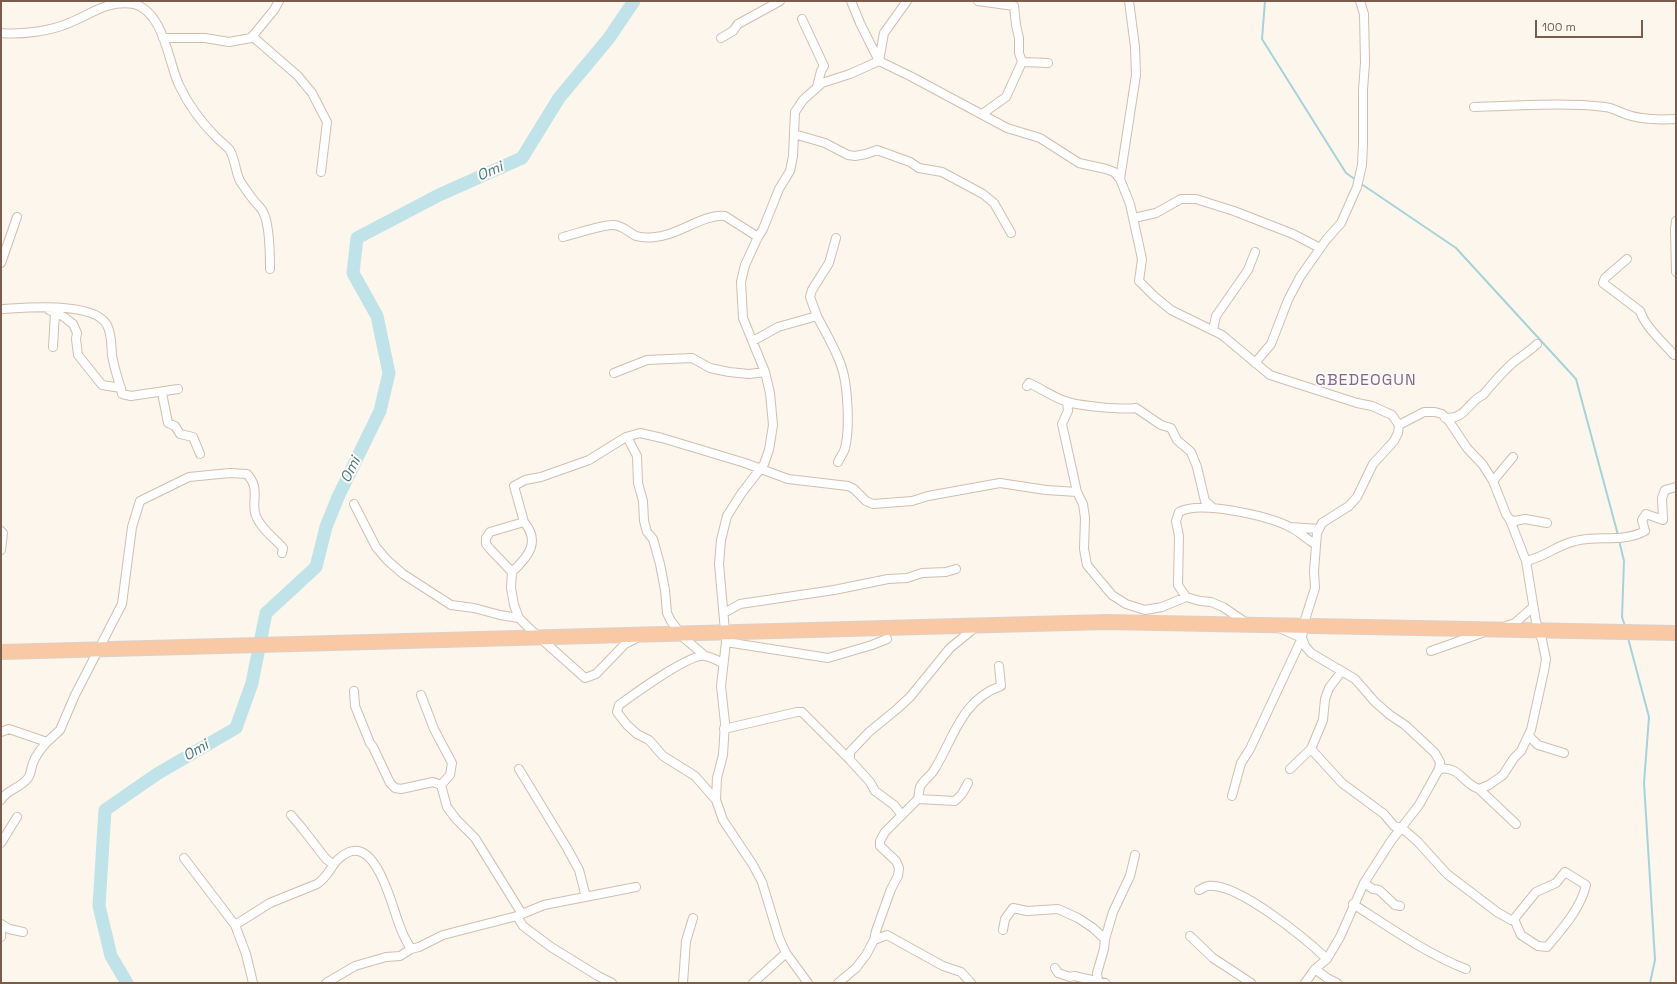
<!DOCTYPE html>
<html>
<head>
<meta charset="utf-8">
<style>
  body { margin:0 }
  #map { position:relative; width:1677px; height:984px; overflow:hidden; background:#fdf6ec; font-family:"Space Grotesk",sans-serif }
  canvas { display:block }
  .frame { position:absolute; inset:0; border:2px solid #7a5c4d; pointer-events:none }
  .scale { position:absolute; left:1535px; top:20px; width:108px; height:18px; box-sizing:border-box; border:2px solid #7a5c4d; border-top:0; padding-left:5px; font-size:12px; line-height:14px; white-space:nowrap; color:#7a5c4d; -webkit-text-stroke:3px #fffaf3; paint-order:stroke }
</style>
</head>
<body>
<div id="map">
<canvas width="1677" height="984"></canvas>
<div class="frame"></div>
<div class="scale">100 m</div>
</div>
<script>
const ctx = document.querySelector('canvas').getContext('2d');
ctx.lineJoin = 'round';
function stroke(path, color, width, dash) { ctx.strokeStyle = color; ctx.lineWidth = width; ctx.lineCap = dash ? 'butt' : 'round'; ctx.setLineDash(dash || []); ctx.stroke(path); }
function write(font, color, halo, rows, align = 'center') {
  ctx.font = font + ' "Space Grotesk",sans-serif'; ctx.lineWidth = 4; ctx.setLineDash([]); ctx.textBaseline = 'middle'; ctx.strokeStyle = halo; ctx.fillStyle = color; for (const [text, x, y, turn = 0] of rows) {
    ctx.save(); ctx.translate(x, y); ctx.rotate((+turn || 0) * Math.PI / 180); ctx.textAlign = isNaN(turn) ? turn : align; if (halo) ctx.strokeText(text, 0, 0); ctx.fillText(text, 0, 0); ctx.restore();
  }
}
const stream = new Path2D(`
  M1265,1L1262,39L1346,173L1356,180
  M1360,183L1456,248L1576,379L1618,535
  M1619,540L1624,561L1622,617L1625,626
  M1628,638L1649,717L1644,783L1655,960L1650,983`);
const river = new Path2D(`
  M127,983L111,956L99,906L105,810L157,774L236,728L252,683L266,613L316,567L326,527L338,497L380,411L389,373L377,316L353,273L357,238L439,195L522,158L559,98L609,38L634,1`);
const minor = new Path2D(`
  M851,1L860,23L879,61L912,77L1007,128L1040,138L1079,163L1106,169L1114,172L1120,179
  M978,1L1014,6L1016,25L1019,38V53L1022,62
  M1129,1L1135,47L1136,75L1120,179L1130,204L1142,259L1139,281L1154,296L1171,310L1222,335L1270,375L1357,403L1372,406L1392,415L1399,425L1398,433L1394,441L1373,464L1357,497L1349,506L1322,523L1317,533L1314,571L1315,588L1304,623L1302,638L1250,749L1241,763L1232,796
  M802,19L824,66L821,71L817,87
  M1,33C21,35 51,31 69,23C92,14 106,0 134,4C164,12 168,61 179,85C188,104 201,122 216,137C220,141 225,145 229,149C235,157 235,171 240,181C244,187 248,193 252,198C255,203 261,207 263,212C270,224 270,255 270,269
  M252,36L298,76L312,93L327,122L321,172
  M163,38H205L229,42L251,38L274,10L279,1
  M721,38L733,31L738,24L780,1
  M879,61L850,74L822,83L803,100L795,112L794,134L825,143L848,155L855,156L866,154L877,150L910,162L919,168L942,172L983,194L994,203L1011,233
  M879,61L884,33L907,1
  M1474,107C1518,106 1562,102 1605,107C1613,108 1618,111 1625,114C1641,120 1659,120 1676,119
  M982,114L1006,97L1022,62L1048,63
  M794,134L793,156L790,171L779,189L763,229L758,237L745,265L741,282L743,318L765,372L770,393L773,425L769,450L764,464L741,494L727,516L721,540L719,564L726,642L721,686L725,723L723,755L717,778L716,800L723,820L753,865L762,882L779,938L786,953L808,983
  M1134,218L1156,213L1181,199H1196L1234,211L1293,234L1320,248
  M1676,221L1675,229L1676,272
  M563,237C576,234 603,224 614,225C624,226 628,232 636,236C646,239 660,237 669,234C686,229 707,214 725,216L758,237
  M1627,259L1605,278L1603,283L1640,311C1646,328 1662,341 1674,355H1676
  M1,263L17,217
  M1,309C25,308 94,301 107,325C112,335 111,344 112,355C114,368 119,381 122,394L131,396L178,389
  M49,310L64,317L73,324L77,333L76,339L78,355L102,385L121,388
  M817,316L810,297L812,290L829,263L836,238
  M1213,330L1216,316L1248,270L1255,252
  M753,341L778,327L817,316C825,332 835,348 841,365C848,384 850,429 845,448C844,453 840,457 838,462
  M53,347L55,313
  M1255,363L1271,344L1288,300L1300,277L1326,240L1341,223L1357,187L1362,165L1363,144V90L1365,63L1364,14L1360,1
  M614,373L647,360L692,358L710,368L729,372L749,374L765,372
  M1027,386L1029,383C1042,389 1053,397 1065,401C1078,406 1123,410 1136,408L1161,425L1171,428L1177,440L1191,452L1197,467L1205,501L1212,507
  M162,393L168,423L175,426L180,434L193,437L200,454
  M1067,402L1068,411L1062,424L1077,492L1083,504L1085,518L1084,549L1087,565L1112,595L1126,604L1145,610L1162,607L1186,597L1200,601L1211,602L1223,607L1248,624
  M1445,418C1467,419 1467,402 1483,395C1493,383 1503,371 1515,361C1523,355 1530,351 1537,344
  M1399,425L1424,412H1435L1442,414L1449,421L1467,448L1483,465L1493,481L1506,514L1510,520L1515,521L1525,519L1547,523
  M627,437L637,456L638,483L643,501L644,521L647,532L653,539L660,564L665,590L667,613L671,621L685,639L704,655
  M1493,481L1513,457
  M354,504L376,547L387,560L403,574L451,605L474,608L500,615L519,618
  M1510,520L1526,561C1543,558 1557,545 1575,541C1599,535 1622,543 1645,531L1642,520L1646,514L1663,520L1662,498L1665,490L1676,487
  M524,522C541,542 528,557 512,572L511,588L514,605L519,618L530,629L585,678L596,674L625,644L637,638
  M1290,527L1319,529
  M1,531L3,533L1,550
  M512,572L490,549L486,544V538L490,532L524,522L514,486L525,480L541,477L589,460L626,437L640,433L662,438L745,463L788,479L848,486L854,489L866,501L873,504L912,501L928,496L1000,483L1046,490L1077,492
  M1186,597L1178,585L1179,536L1176,521L1179,512C1200,500 1268,516 1290,527C1299,531 1306,539 1315,544
  M724,613L740,604L834,590L888,579L907,578L922,573L946,572L956,569
  M1506,626L1515,623L1533,607
  M1279,628L1302,638L1305,646L1311,653L1355,679L1375,702L1390,715L1405,725L1435,753L1440,762L1439,769L1419,805L1391,841L1364,883L1340,937L1327,959L1315,969L1305,983
  M726,642L828,658L872,645L887,639
  M1431,651L1482,633
  M354,691L355,706L370,743L373,747L390,783L395,788L401,789L433,782L441,785
  M421,695L434,729L452,763L450,775L441,785L447,807L456,819L475,838L522,914
  M724,729L797,712H802L850,760
  M1,732L9,729L47,742L60,730L75,695L122,604L132,527L140,501L189,477L230,473L247,474C260,488 252,498 255,513C259,527 274,538 283,548L282,553
  M1529,736L1538,745L1564,753
  M1311,749L1342,783L1384,814L1394,826L1402,828L1418,842L1447,874L1497,912L1511,920L1514,919
  M519,769L567,848L579,870L586,897
  M1290,769L1311,749L1323,720L1325,699L1329,688L1342,671
  M1439,769C1459,765 1463,784 1479,789L1516,824
  M1479,789L1489,785L1503,775L1514,758L1521,751L1531,730L1544,671L1546,659L1542,640L1536,622L1526,561
  M918,799C919,795 919,790 920,787C923,780 931,776 934,770C954,738 961,700 1001,686L999,666
  M1,800C6,790 21,788 28,778C31,774 31,768 33,763C36,754 41,749 47,742
  M716,800L695,776L663,756L649,740L637,734L627,725L617,712L619,705C633,695 690,653 705,656C711,657 717,660 722,663
  M901,814L894,805L875,791L870,782L850,760V752L869,732L897,709L910,697L950,648L977,626
  M291,815L302,828L326,859L333,864
  M1,843L17,817
  M184,858L235,925L246,954L253,983
  M1565,872L1586,885C1581,908 1562,929 1547,947L1538,946L1521,935L1514,919L1536,892L1556,883Z
  M1364,883L1373,889L1379,890L1395,905L1400,906
  M1199,890C1202,889 1205,886 1208,886C1237,882 1306,939 1327,959
  M1353,904C1389,927 1427,954 1466,969
  M517,916L523,926L551,947L598,976L612,983
  M1,924L9,929L23,932
  M235,925L270,903L317,884C331,875 332,859 349,852C377,841 392,906 399,924C402,933 406,941 411,949L419,947L443,935L517,916L544,905L636,887
  M1003,930L1005,919L1013,908L1027,911L1058,909L1078,918L1093,928L1105,939
  M1190,936L1213,958L1251,983
  M1,937V924
  M874,940L887,935L943,966L961,972L971,983
  M1055,968L1058,973L1070,977L1074,976L1105,983
  M1315,969L1327,978L1337,983
  M1098,981L1097,973L1104,949L1105,939L1113,912L1130,876L1135,855
  M326,983L355,966L386,957L400,956L411,949
  M683,983L686,941L693,918
  M753,983L786,953
  M838,983L856,968L866,955L874,940L876,931L891,889L898,876L899,868L896,861L880,846V841L885,832L918,799L955,801L962,794L968,783`);
const trunk = new Path2D(`
  M1,652L1106,622L1676,633`);
const waterNames = [
  ["Omi",490,172,-24],
  ["Omi",351,470,-64],
  ["Omi",196,751,-31]
];
const quarterNames = [
  ["GBEDEOGUN",1366,381]
];
stroke(stream, '#a5d3da', 2);
stroke(river, '#bfe3e8', 13);
stroke(minor, '#d1beb0', 10);
stroke(trunk, '#dad1cd', 16);
stroke(minor, '#fff', 8);
stroke(trunk, '#f9c8a4', 14);
write('italic 15px', '#437c86', '#fffaf3', waterNames);
ctx.letterSpacing = '1px';
write('16px', '#846695', '#fffaf3', quarterNames);
ctx.letterSpacing = '0px';
</script>
</body>
</html>
